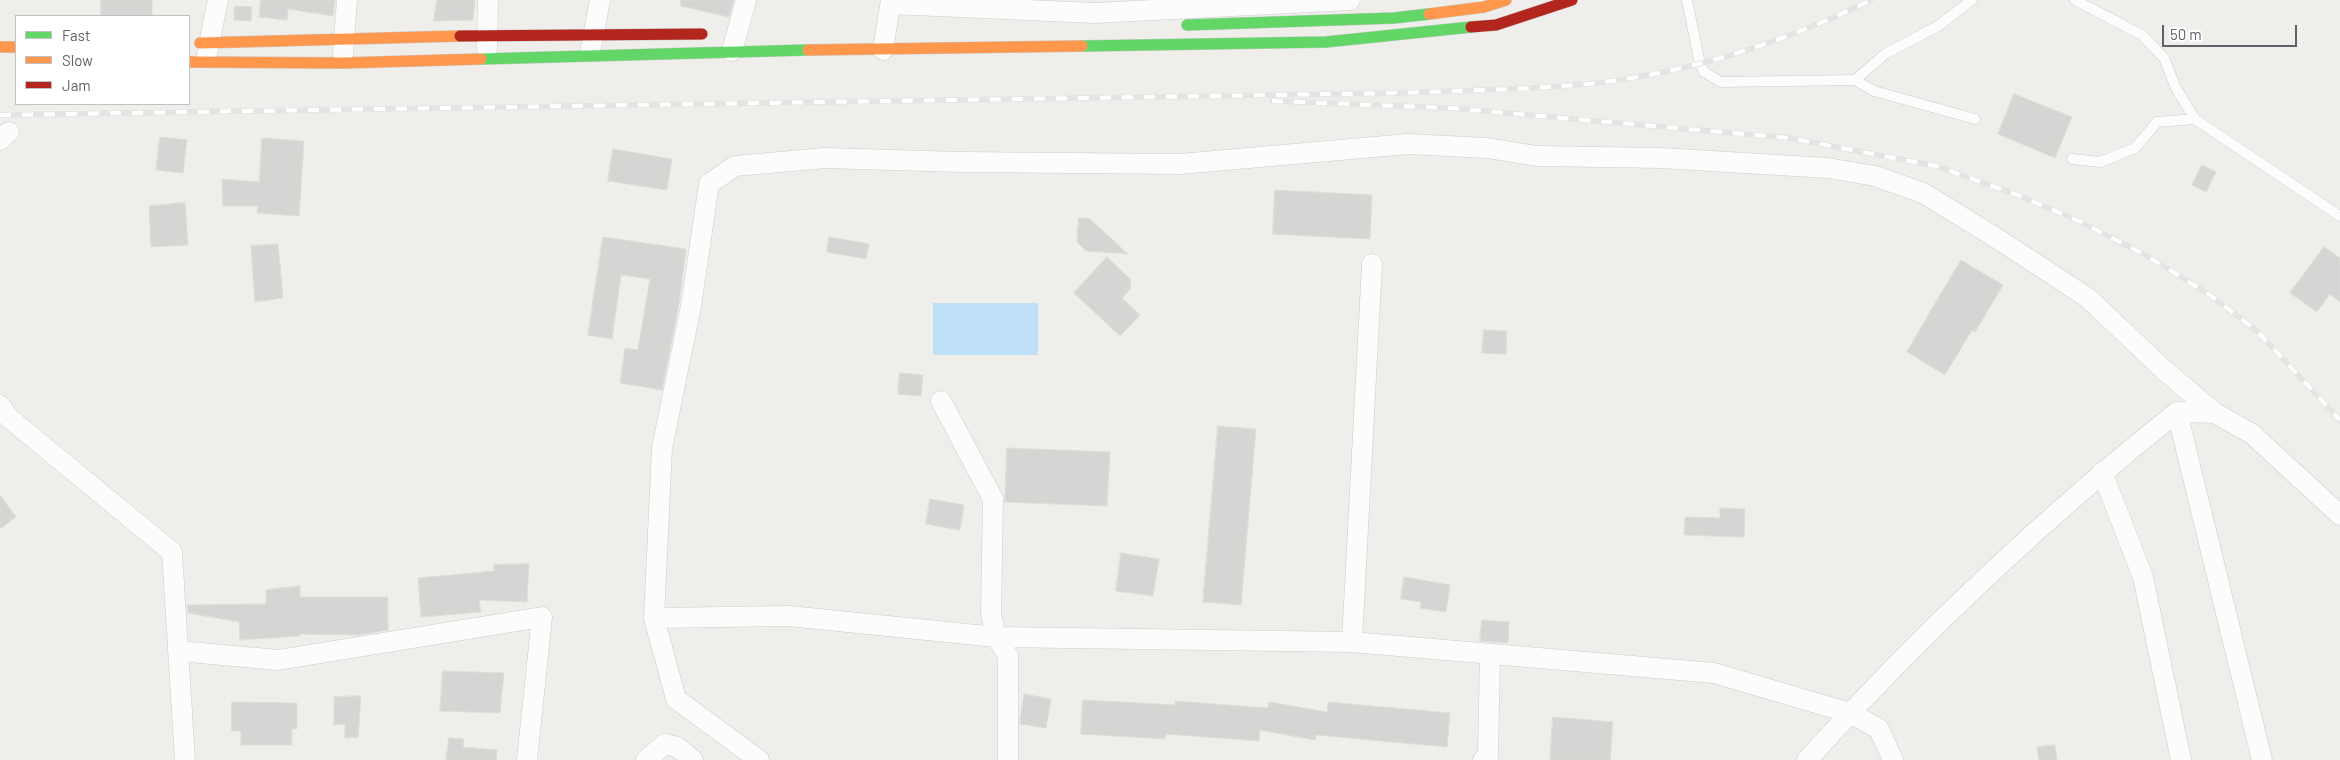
<!DOCTYPE html>
<html>
<head>
<meta charset="utf-8">
<style>
  body { margin:0 }
  #map { position:relative; width:2340px; height:760px; overflow:hidden; background:#efeeea; font-family:Barlow,sans-serif }
  canvas { display:block }
  .legend { position:absolute; left:15px; top:15px; width:175px; height:90px; box-sizing:border-box; background:#fff; border:1px solid #bfc1c3; margin:0; padding:6px 9px; list-style:none; font-size:15px; color:#5f6368 }
  .legend li { display:flex; align-items:center; gap:10px; height:25px }
  .legend b { width:25px; border:1px solid #bfc1c3 }
  .scale { position:absolute; left:2162px; top:25px; width:135px; height:22px; box-sizing:border-box; border:2px solid #5f6368; border-top:0; padding-left:6px; font-size:15px; line-height:18px; white-space:nowrap; color:#5f6368; -webkit-text-stroke:4px #fff; paint-order:stroke }
</style>
</head>
<body>
<div id="map">
<canvas width="2340" height="760"></canvas>
<ul class="legend">
<li><b style="height:6px;background:#63d668"></b>Fast</li>
<li><b style="height:6px;background:#ff974d"></b>Slow</li>
<li><b style="height:6px;background:#b3261e"></b>Jam</li>
</ul>
<div class="scale">50 m</div>
</div>
<script>
const ctx = document.querySelector('canvas').getContext('2d');
ctx.lineJoin = 'round';
function fillPath(path, color) { ctx.fillStyle = color; ctx.fill(path, 'evenodd'); }
function stroke(path, color, width, dash) { ctx.strokeStyle = color; ctx.lineWidth = width; ctx.lineCap = dash ? 'butt' : 'round'; ctx.setLineDash(dash || []); ctx.stroke(path); }
const water = new Path2D(`
  M933,303H1038V355H933Z`);
const building = new Path2D(`
  M101,0H152V15L101,16Z
  M261,0H335L333,16L288,9L287,20L259,17Z
  M437,0H475L473,20L434,21Z
  M681,0H734L729,17L681,6Z
  M235,6L252,7L251,21L234,20Z
  M2014,94L2072,117L2055,158L1998,134Z
  M160,137L187,140L183,173L156,170Z
  M262,138L304,141L299,216L257,213L258,206H223L222,179L259,182Z
  M613,149L672,159L667,190L608,181Z
  M2202,165L2216,172L2206,192L2192,185Z
  M1275,190L1372,195L1370,239L1273,234Z
  M185,203L188,245L151,247L149,206Z
  M1079,218L1090,219L1128,254L1086,251L1077,242Z
  M603,237L686,249L679,304L662,390L620,383L625,348L638,350L650,279L621,275L612,339L588,335Z
  M829,237L869,244L866,259L827,252Z
  M278,244L283,298L255,302L251,246Z
  M2324,247L2340,258V302L2330,294L2317,312L2290,293Z
  M1107,257L1131,280L1130,289L1122,298L1140,315L1120,336L1074,293Z
  M1961,260L2003,285L1975,332L1972,330L1945,375L1907,352Z
  M1484,330L1507,331L1506,354L1482,353Z
  M900,373L923,375L921,396L898,394Z
  M1218,426L1256,429L1241,605L1203,602Z
  M1007,448L1110,452L1107,506L1005,502Z
  M0,495L16,517L0,529Z
  M930,499L964,505L960,530L926,524Z
  M1720,508L1745,509L1744,537L1684,535L1685,517L1720,518Z
  M1121,553L1159,559L1153,596L1116,591Z
  M529,564L527,602L479,600L481,612L421,617L418,578L494,571V565Z
  M1404,577L1450,585L1446,612L1420,608L1421,602L1401,599Z
  M300,586V597H388V630L358,635L300,634V636L240,640L239,622L188,613L187,605L266,604V590Z
  M1482,620L1509,622L1508,643L1480,641Z
  M443,671L504,673L500,713L440,711Z
  M1024,694L1051,699L1046,728L1020,724Z
  M361,696L358,737L345,738V724L334,725V697Z
  M1083,700L1175,705V701L1268,708L1269,702L1327,712L1328,702L1450,713L1447,747L1316,735L1315,740L1260,730L1259,741L1166,734L1165,739L1081,734Z
  M232,702L297,703V729H292V745H241V731H232Z
  M1553,717L1613,722L1610,760H1550Z
  M449,738L464,739L463,747L497,750L496,760H446Z
  M2055,745L2057,760H2039L2037,747Z`);
const lane = new Path2D(`
  M1687,0L1700,64L1704,72L1721,82L1855,80L1885,54L1938,26L1972,0
  M2075,0L2142,35L2164,58L2176,88L2195,119L2340,216
  M1855,80L1874,91L1975,119
  M2072,159L2100,162L2135,148L2157,122L2195,119`);
const street = new Path2D(`
  M891,4L1095,13L1350,0
  M591,47L600,0
  M487,48L488,0
  M883,50L891,0
  M732,51L746,0
  M343,53L347,0
  M207,54L218,0
  M0,140L9,132
  M941,401L993,499L991,614L996,637L1008,656V760
  M0,405L9,418L172,552L185,760
  M2177,412L2262,760
  M2102,472L2143,577L2181,760
  M654,618L676,699L759,760
  M1352,642L1372,264
  M178,651L278,660L542,617L527,760
  M646,760L665,744L677,747L693,760
  M1483,760L1488,756L1490,654
  M1807,760C1921,634 2044,518 2177,412L2215,413L2252,434L2340,515
  M1893,760L1879,729L1850,713L1714,673L1352,642L996,637L789,616L654,618L662,448L691,306L709,184L735,166L825,158L961,162L1180,164L1408,144L1487,148L1537,156L1661,158L1828,168L1875,176L1923,193L1998,239L2088,298L2164,370L2215,413`);
const fast = new Path2D(`
  M1187,25L1394,18L1429,14
  M1082,46L1326,42L1471,27
  M481,59L808,50`);
const slow = new Path2D(`
  M1429,14L1484,7L1506,0
  M200,43L460,36
  M0,47H16
  M808,50L1082,46
  M189,62L342,63L481,59`);
const jam = new Path2D(`
  M1471,27L1496,25L1572,0
  M460,36L702,34`);
const rail = new Path2D(`
  M1272,101L1450,108L1789,138L1936,166L2015,194L2079,221L2147,256L2210,295L2258,332L2340,420
  M0,115L1400,93C1465,90 1531,90 1596,83C1691,72 1785,42 1871,0`);
fillPath(water, '#bfe0f9');
fillPath(building, '#d6d5d3');
stroke(building, '#deddd9', 1);
stroke(lane, '#cbcccc', 11);
stroke(street, '#cbcccc', 21);
stroke(fast, '#cacacb', 12);
stroke(slow, '#cacacb', 12);
stroke(jam, '#cacacb', 12);
stroke(lane, '#fdfcfc', 10);
stroke(street, '#fdfcfc', 20);
stroke(fast, '#63d668', 11);
stroke(slow, '#ff974d', 11);
stroke(jam, '#b3261e', 11);
stroke(rail, '#e4e4e4', 5.5);
stroke(rail, '#fff', 4, [11]);
</script>
</body>
</html>
